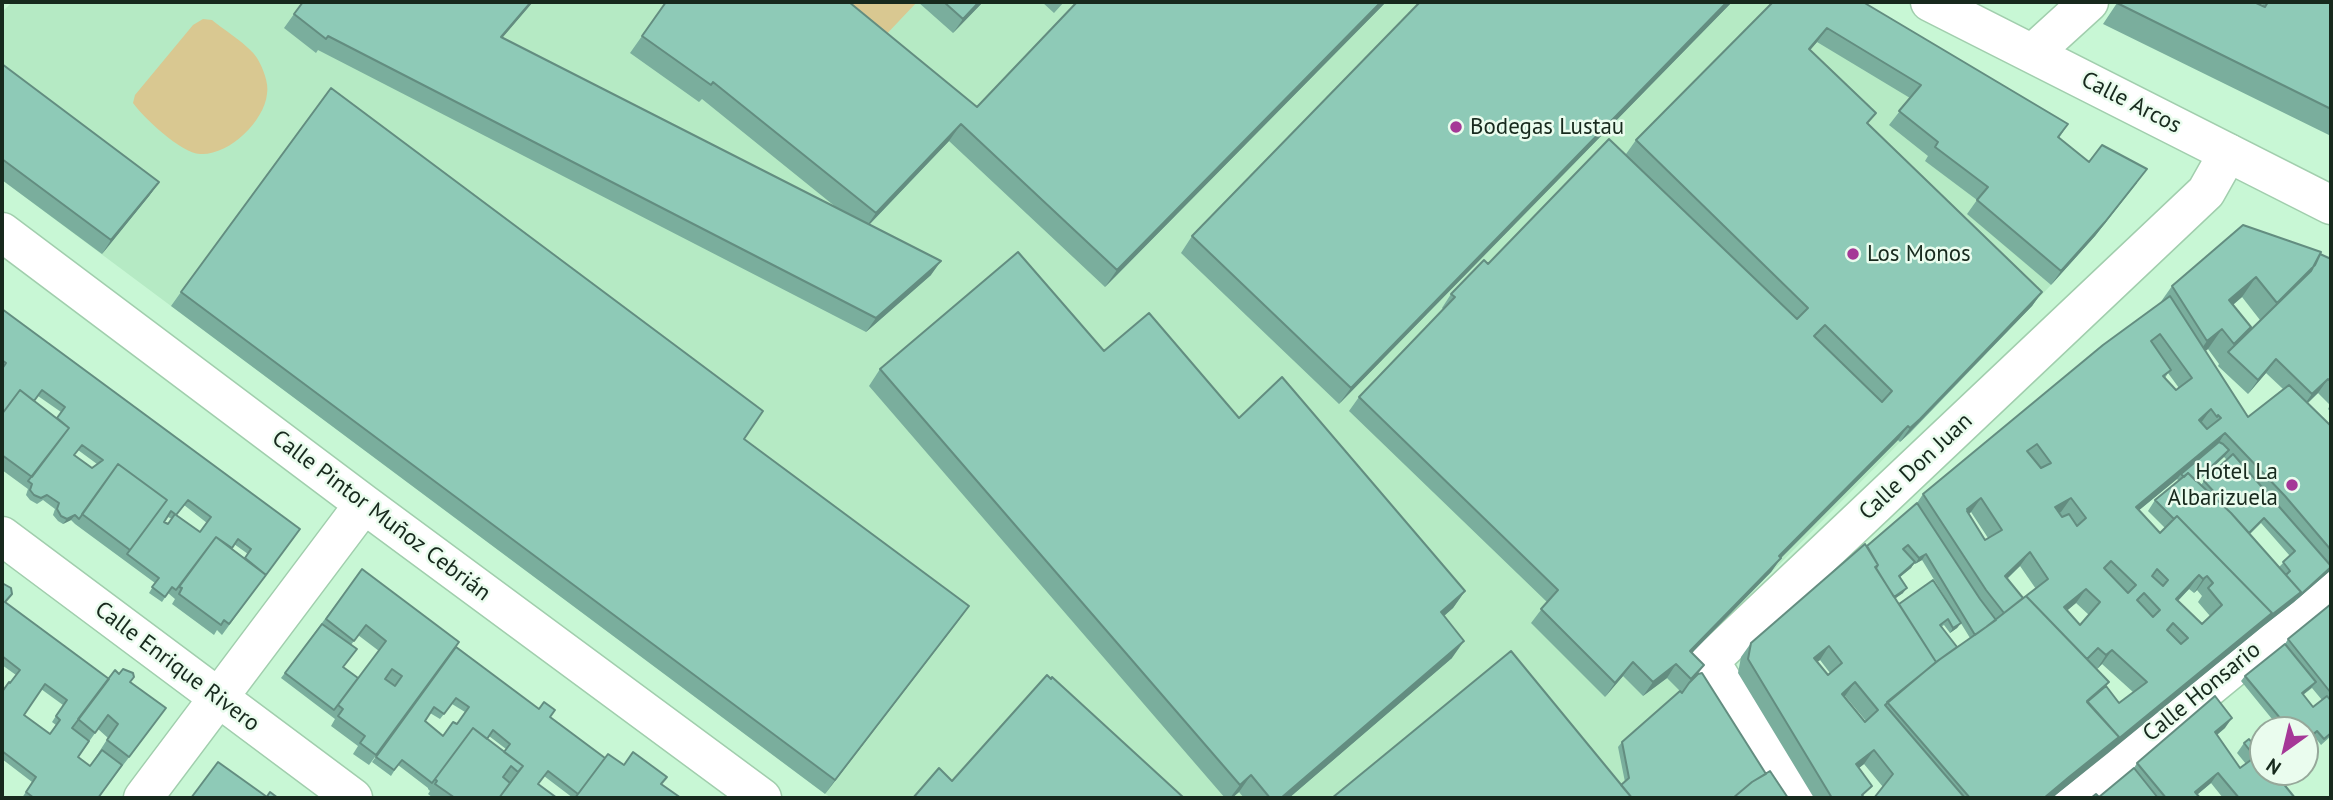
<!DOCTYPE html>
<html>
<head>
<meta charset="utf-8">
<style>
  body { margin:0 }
  #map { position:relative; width:2333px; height:800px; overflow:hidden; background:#c8f7d5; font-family:"PT Sans",sans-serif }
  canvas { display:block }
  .frame { position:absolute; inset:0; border:4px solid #17291d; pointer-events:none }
  .north { position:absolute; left:2249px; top:716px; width:70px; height:70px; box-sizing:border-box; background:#eafcee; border:2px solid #96a89a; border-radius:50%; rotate:214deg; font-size:19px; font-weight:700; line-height:28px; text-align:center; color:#17291d }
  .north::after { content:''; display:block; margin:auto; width:24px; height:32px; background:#a53897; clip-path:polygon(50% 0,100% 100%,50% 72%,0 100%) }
</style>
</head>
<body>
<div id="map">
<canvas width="2333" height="800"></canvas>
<div class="frame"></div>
<div class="north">N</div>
</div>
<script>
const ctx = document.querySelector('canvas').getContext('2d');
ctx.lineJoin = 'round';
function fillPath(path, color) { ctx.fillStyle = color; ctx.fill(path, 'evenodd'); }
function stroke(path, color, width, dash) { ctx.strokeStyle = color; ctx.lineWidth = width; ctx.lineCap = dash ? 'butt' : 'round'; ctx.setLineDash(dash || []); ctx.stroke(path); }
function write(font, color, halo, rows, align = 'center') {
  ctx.font = font + ' "PT Sans",sans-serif'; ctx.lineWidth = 5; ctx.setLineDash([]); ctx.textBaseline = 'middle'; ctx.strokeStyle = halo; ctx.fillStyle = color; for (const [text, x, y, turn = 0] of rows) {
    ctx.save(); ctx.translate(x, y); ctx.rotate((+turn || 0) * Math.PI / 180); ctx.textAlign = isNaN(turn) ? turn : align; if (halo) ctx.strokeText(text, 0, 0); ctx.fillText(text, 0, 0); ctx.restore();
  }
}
const built = new Path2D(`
  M12,2H1830L2043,128L1968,214L2051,285L1910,432L1680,665L1695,679L1625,784L1571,798H831L2,180V12Z`);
const green = new Path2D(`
  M826,2H917L881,40Z
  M203,19L212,20C224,30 250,46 257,58C263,68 269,83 267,94C264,122 228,156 200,154C181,153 144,118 133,103L135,95L193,25Z`);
const street = new Path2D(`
  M2033,53L2089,2
  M2,232L364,504L762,798
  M2,536L353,798
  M143,798L364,504
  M1795,798L1710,661L2206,192L2228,153
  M2074,798L2331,587`);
const secondary = new Path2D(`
  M1930,2L2331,205`);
const wall = new Path2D(`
  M666,2L977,107L1386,2L1105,287L949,141L869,225L931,275L866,332L318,50L316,53L284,28L294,14L503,38L837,208L702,99L699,102L630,53Z
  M918,2H983L953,33Z
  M1042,2H1064L1054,13Z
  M1732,2L1339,404L1181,253L1192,236Z
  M1773,2L2068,124L2059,138L2089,162L2137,183L2095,236L2051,285L1967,214L1977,200L1925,161L1928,156L1889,125L1910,98L1817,42L1810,50L1868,124L2042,292L2032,306L1910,433L1900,442L1898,440L1781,558L1771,572L1692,653L1704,665L1698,674L1766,774L1621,785L1625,782L1618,747L1622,742L1680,691L1667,678L1643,696L1623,676L1605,697L1531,623L1547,602L1349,411L1359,397L1443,309L1442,308L1451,294L1626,154L1636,140Z
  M2264,2H2331V136L2103,24L2117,3L2262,5Z
  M2,64L159,182L149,196L102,254L2,180Z
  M2320,254L2331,259V412L2328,409L2330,405L2318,393L2308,403L2331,426V570L2294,602L2262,627L2052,798H1874L1883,787L1864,764L1859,768L1864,798H1814L1738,673L1741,657L1751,643L1917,503L1923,494L2160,303L2172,286ZM2242,297L2260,320L2247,333L2251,327L2233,305ZM2208,349L2219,364L2218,366L2248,394L2266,373L2283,389L2248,417L2205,351ZM2168,373L2179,388L2176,390L2165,378ZM2224,457L2227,460L2204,481L2201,485L2197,482ZM2177,479L2179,481L2155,500L2148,511L2165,528L2160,533L2139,510ZM1971,512L1988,538L1985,540L1969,514ZM2261,523L2290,556L2279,567L2250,534ZM1922,560L1970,638L1957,647L1941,627L1944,625L1950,633L1957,628L1961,623L1899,604L1895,598L1903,593L1900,577L1911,568L1914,563L1915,564ZM2020,566L2036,589L2023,598L2007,579ZM2189,589L2194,593L2197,590L2202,596L2198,602L2210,616L2202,624L2178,601ZM2076,603L2089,615L2080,625L2067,610ZM1820,660L1830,673L1828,675L1817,662ZM2102,664L2133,692L2119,703L2106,686L2109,682L2097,669ZM1845,696L1866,721L1865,722L1844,697Z
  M181,292L744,439L969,606L825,794L171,306Z
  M2,309L300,529L222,635L217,630L214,635L172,604L175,599L168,593L162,602L149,593L155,583L75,524L76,523L75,524L71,520L63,524L58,521L53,515L55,509L43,500L37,504L30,500L26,495L28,489L2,470ZM38,396L61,412L57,418L34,401ZM78,450L97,464L92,468L74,455ZM184,505L207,523L200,532L177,515ZM168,517L172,519L168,524L164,522ZM234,544L248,554L245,558L231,548Z
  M1104,351L1239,418L1465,591L1453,608L1444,616L1452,658L1289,798H1244L1239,792L1232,798H1225L869,386L880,369Z
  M362,569L456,648L605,758L624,765L662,785L681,798H573L544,776L538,784L557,798H433L428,794L430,791L428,789V788L398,765L391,776L372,762L420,697L369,765L353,754L358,746L331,726L335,719L281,678ZM358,635L379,651L358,678L343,667L351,645ZM452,704L465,712L457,724L443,736L425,721L430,713L440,719ZM489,736L506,749L504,752L487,739Z
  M2,583L5,602L109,679L130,682L156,722L98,798H22L32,782L2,759V692L16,675L2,665ZM41,689L63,705L52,722L56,725L50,734L24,715ZM98,729L108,738L90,766L78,757Z
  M2331,604V736L2321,745L2314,736L2305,730H2281L2241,681L2245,676L2285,644L2288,639ZM2312,688L2322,700L2313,707L2303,695Z
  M2225,728L2217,735L2240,768L2246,764L2237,753L2244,743L2295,798H2223L2211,783L2197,795L2200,798H2091L2099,797L2134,768L2137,763Z`);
const shadedWall = new Path2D(`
  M531,2H533L491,51L501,37Z
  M979,2H983L953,33L963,19Z
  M1381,2H1386L1105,287L1117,270Z
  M1727,2H1732L1339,404L1351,388Z
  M1827,28L1817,42L1799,63L1809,49Z
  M961,124L949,141L864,230L876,213Z
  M2147,169L2095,236L2051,285L2061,271Z
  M159,182L149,196L102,254L111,240Z
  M941,261L931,275L866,332L876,318Z
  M2315,265L2301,285L2263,323L2277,303Z
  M2256,277L2242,297L2215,320L2229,300Z
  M2042,292L2032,306L1900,442L1910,428Z
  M2222,329L2208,349L2193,361L2207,341Z
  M2276,359L2266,373L2248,394L2258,380Z
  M2328,379L2318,393L2302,408L2312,394Z
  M2211,409L2201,423L2199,420Z
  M1908,426L1898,440L1769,570L1779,556Z
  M2225,433L2216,447L2181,474L2177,479L2126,521L2136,507Z
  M2229,450L2225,456L2188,490L2192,484Z
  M1981,498L1971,512L1965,517L1967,509Z
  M2071,498L2061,512L2045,521L2055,507Z
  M75,515L71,520L63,524L67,519Z
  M2030,552L2020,566L1995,590L2005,576Z
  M1926,554L1922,560L1915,564L1919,558Z
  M1781,558L1771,572L1680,665L1690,651Z
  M1915,562L1911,568L1895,581L1899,576Z
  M2331,567V570L2294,602L2298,597Z
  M2199,575L2189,589L2166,613L2176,599Z
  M2207,576L2197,590L2194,593L2203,579Z
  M1907,588L1903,593L1882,608L1886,602Z
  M2086,589L2076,603L2055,621L2064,607Z
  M1465,591L1453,608L1429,629L1441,612Z
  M2301,592L2294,602L2262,627L2107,754L2052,798H2044L2069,777L2272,613Z
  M969,606L959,620L825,794L835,780Z
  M1961,623L1957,628L1950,633L1953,628Z
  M1464,641L1452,658L1289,798H1281Z
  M1829,646L1820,660L1804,672L1814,658Z
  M2112,650L2102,664L2097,669L2106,655Z
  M1633,662L1623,676L1605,697L1615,683Z
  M1676,664L1667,678L1643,696L1653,682Z
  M1855,682L1845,696L1832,708L1842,694Z
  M2316,682L2312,687L2298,699L2302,693Z
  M2232,718L2225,728L2208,742L2215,732Z
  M2317,731L2314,736L2305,743V741Z
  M1874,750L1864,764L1846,778L1856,764Z
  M2218,773L2211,783L2193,798L2195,792Z
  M1251,775L1239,792L1232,798H1230L1240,785Z`);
const building = new Path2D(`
  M303,2H531L501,37L941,261L876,318L328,36L326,39L294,14Z
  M666,2H849L977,107L1077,2H1381L1117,270L961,124L876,213L713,82L711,85L642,36Z
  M944,2H979L963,19Z
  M1420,2H1727L1351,388L1192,236Z
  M1773,2H1863L2068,124L2058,137L2089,162L2102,145L2147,169L2105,222L2061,271L1977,200L1988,187L1935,147L1938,142L1899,111L1921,85L1827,28L1809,49L1876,113L1867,123L2042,292L1920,419L1910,428L1908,426L1779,556L1781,558L1690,651L1704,665L1691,679L1676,664L1653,682L1633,662L1615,683L1541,609L1558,590L1359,397L1455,297L1451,294L1484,260L1488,264L1609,139L1797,319L1808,308L1636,140ZM1825,325L1892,391L1882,402L1814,336Z
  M2119,2H2254L2265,7L2268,2H2331V109L2117,3Z
  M2,64L159,182L111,240L2,159Z
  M331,88L763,411L744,439L969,606L835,780L181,292Z
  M2243,225L2321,252L2315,265L2277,303L2256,277L2229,300L2251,327L2234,344L2222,329L2207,341L2172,286Z
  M1018,252L1104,351L1149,313L1239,418L1282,377L1465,591L1441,612L1464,641L1281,798H1270L1251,775L1240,785L880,369Z
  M2320,254L2331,259V382L2328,379L2312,394L2276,359L2258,380L2228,352L2311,271Z
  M2170,296L2248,417L2289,385L2331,426V550L2285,496L2225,433L2136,507L2160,533L2177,516L2272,613L2117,740L2119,737L2087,702L2106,686L2119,703L2147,682L2112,650L2106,655L2098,648L2087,659L2026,596L2048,579L2030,552L2005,576L2023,598L2004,613L1986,590L1923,494L2103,345ZM2160,334L2192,378L2176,390L2163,376L2171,370L2151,341ZM2211,409L2217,417L2218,415L2221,418L2207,429L2199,420ZM2037,444L2051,463L2041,468L2027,451ZM1981,498L2002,530L1985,540L1967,511H1969L1967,509ZM2071,498L2086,518L2077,526L2069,514L2062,517L2055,507ZM2111,561L2136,585L2128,593L2104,568ZM2157,569L2168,580L2163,586L2152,576ZM2199,575L2203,579L2207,576L2213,583L2208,588L2222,605L2202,624L2176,599ZM2086,589L2100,602L2080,625L2064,607ZM2144,593L2160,610L2153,617L2137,600ZM2173,623L2188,638L2181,644L2167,630Z
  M2,309L300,529L263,579L266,575L245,558L251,549L238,539L232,548L216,537L176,590L172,587L165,597L152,587L159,578L127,554L167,500L118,464L79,519L75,515L67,519L61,516L57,509L59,503L47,495L41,498L34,495L30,490L32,484L28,481L69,428L57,418L65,407L42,390L34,401L20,390L2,414V369L6,363L2,360ZM82,445L103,460L92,468L74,455ZM188,500L211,517L200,532L176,515ZM171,511L175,514L168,524L164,522Z
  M20,390L69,428L32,477L2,455V414Z
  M2219,442L2223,444L2229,450L2196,481L2188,473L2184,477L2181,474Z
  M2233,454L2331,566V567L2298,597L2301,592L2286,575L2290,571L2283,562L2295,551L2264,518L2249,533L2231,513L2213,496L2216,494L2204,481Z
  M118,464L167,500L130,550L82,514Z
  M2188,473L2231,513L2301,592L2269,617L2272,613L2177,516L2174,519L2155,500Z
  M1917,503L1980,599L1996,620L1975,635L1926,554L1919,558L1908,545L1903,549L1915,562L1899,576L1907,588L1894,597L1876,568L1878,565L1867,546Z
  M216,537L266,575L229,624L224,620L221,625L179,594L182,588L179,587Z
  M1865,544L1878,565L1875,567L1936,662L1885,705L1965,798H1874L1893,774L1874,750L1856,764L1872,786L1862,795L1864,798H1832L1748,659L1751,643ZM1829,646L1842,663L1828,675L1814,658ZM1855,682L1878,710L1865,722L1842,694Z
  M362,569L459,642L376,755L360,743L365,736L338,716L343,709L338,705L386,641L366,625L354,641L326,619ZM392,669L402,676L395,686L385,679Z
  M1933,580L1961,623L1953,628L1948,619L1940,625L1957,647L1936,662L1899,604Z
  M2,583L11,588L12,594L5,602L109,679L72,728L89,741L78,757L90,766L102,750L122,765L98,798H34L26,792L36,777L2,751V692L9,682L10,683L20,670L2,656ZM45,684L67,700L56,716L60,720L50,734L24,715Z
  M2026,596L2109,682L2087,701L2119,737L2069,777L2044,798H1970L1887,702L1939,660L1986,627Z
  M2331,604V693L2288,639Z
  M322,624L357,649L343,667L358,678L334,710L285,673Z
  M2285,644L2316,682L2302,693L2313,707L2327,696L2331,701V733L2324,739L2317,731L2305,741V730H2290L2245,676Z
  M456,647L539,709L544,702L555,710L550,717L605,758L578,794L548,771L538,784L557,798H499L523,766L504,752L510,744L493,730L487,739L473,728L432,783L402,760L394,770L376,757ZM456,698L469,707L457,724L453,722L443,736L425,721L434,707L444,714Z
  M1511,651L1632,798H1332Z
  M123,669L133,673L134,677L130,682L166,708L129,757L107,740L118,724L108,715L95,733L78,719L115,670L119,674Z
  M1702,673L1766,774L1752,782L1733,798H1632L1621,785L1629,778L1622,742L1680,691L1682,693L1689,683L1698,674Z
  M1047,675L1051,679L1052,677L1184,798H913L939,768L952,781Z
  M2215,696L2232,718L2215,732L2240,768L2255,757L2244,743L2249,739L2263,757V772H2274L2295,798H2239L2218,773L2195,792L2200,798H2166L2137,763Z
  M473,728L523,766L518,772L511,766L503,777L510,783L499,798H455L435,784L437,781L435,779Z
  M633,752L667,777L661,784L681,798H575L608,754L624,765Z
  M218,762L267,797L266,798H191Z
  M2134,768L2158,798H2100L2099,797Z
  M1770,771L1788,798H1733L1752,782Z
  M270,792L278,798H266Z
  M2096,794L2100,798H2091Z`);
const markers = [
  [1456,127,7,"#a53897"],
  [1853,254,7,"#a53897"],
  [2292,485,7,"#a53897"]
];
const streetNames = [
  ["Calle Arcos",2131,103,27],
  ["Calle Don Juan",1916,467,-43],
  ["Calle Pintor Muñoz Cebrián",381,516,37],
  ["Calle Enrique Rivero",177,667,37],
  ["Calle Honsario",2202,692,-39]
];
const poiNames = [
  ["Bodegas Lustau",1470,127],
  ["Los Monos",1867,254],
  ["Hotel La",2278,472,"right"],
  ["Albarizuela",2278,498,"right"]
];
fillPath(built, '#b5eac4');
fillPath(green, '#d9c891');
stroke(street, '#a1cead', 41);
stroke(secondary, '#a1cead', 41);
stroke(street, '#fff', 38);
stroke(secondary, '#fff', 38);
fillPath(wall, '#7aae9d');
fillPath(shadedWall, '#638d80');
fillPath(building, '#8ecab7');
stroke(building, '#638d80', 2);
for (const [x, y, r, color] of markers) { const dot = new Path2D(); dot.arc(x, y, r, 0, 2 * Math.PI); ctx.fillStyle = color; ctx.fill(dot); stroke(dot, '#eafcee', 2.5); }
write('23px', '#17291d', '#eafcee', streetNames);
write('23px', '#17291d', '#eafcee', poiNames, 'left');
</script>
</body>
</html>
